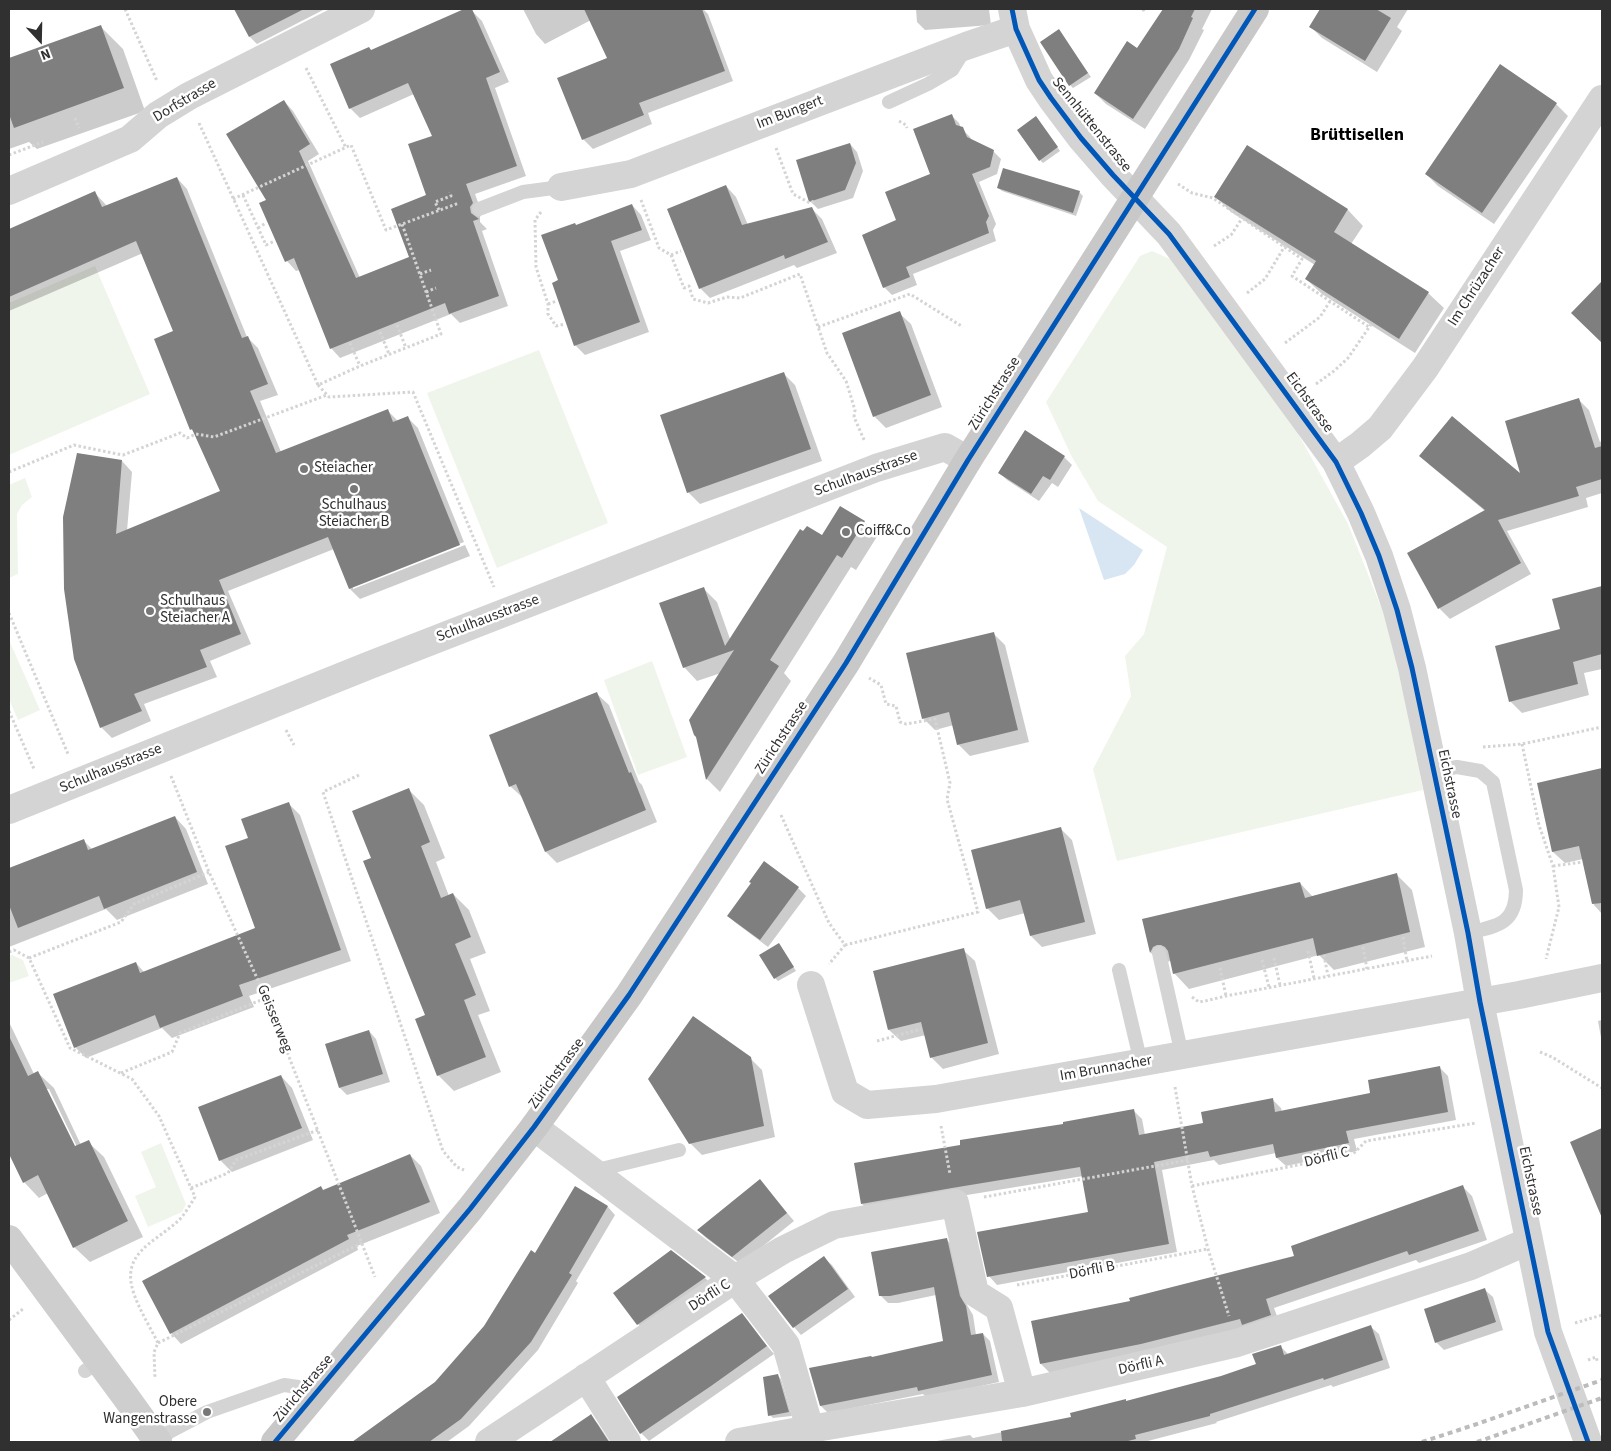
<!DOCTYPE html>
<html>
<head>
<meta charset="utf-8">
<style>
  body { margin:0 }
  #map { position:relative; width:1611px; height:1451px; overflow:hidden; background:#fff; font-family:"Source Sans 3",sans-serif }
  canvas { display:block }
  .frame { position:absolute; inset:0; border:10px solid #303030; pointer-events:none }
  .north { position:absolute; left:15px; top:15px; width:50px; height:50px; -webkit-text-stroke:4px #fff; paint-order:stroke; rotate:159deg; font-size:14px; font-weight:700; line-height:20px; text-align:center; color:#303030 }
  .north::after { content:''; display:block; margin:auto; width:18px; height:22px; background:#303030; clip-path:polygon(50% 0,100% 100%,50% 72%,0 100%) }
</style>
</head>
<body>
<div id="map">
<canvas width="1611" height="1451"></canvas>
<div class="frame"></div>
<div class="north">N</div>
</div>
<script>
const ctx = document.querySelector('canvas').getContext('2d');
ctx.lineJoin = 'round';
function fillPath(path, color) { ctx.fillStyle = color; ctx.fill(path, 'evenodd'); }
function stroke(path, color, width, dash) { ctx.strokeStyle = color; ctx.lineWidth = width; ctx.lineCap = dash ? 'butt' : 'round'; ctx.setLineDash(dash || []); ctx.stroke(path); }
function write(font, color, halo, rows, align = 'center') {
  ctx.font = font + ' "Source Sans 3",sans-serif'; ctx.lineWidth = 5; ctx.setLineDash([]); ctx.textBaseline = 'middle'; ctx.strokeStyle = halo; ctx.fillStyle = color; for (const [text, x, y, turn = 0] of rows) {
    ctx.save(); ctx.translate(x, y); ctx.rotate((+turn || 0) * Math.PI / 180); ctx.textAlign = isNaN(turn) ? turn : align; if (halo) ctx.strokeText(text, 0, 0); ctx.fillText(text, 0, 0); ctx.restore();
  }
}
const green = new Path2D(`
  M1152,251L1170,259L1295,428L1348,524L1385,617L1404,695L1423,790L1117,861L1093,769L1131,696L1125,656L1144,634L1167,547L1098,501L1072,457L1046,402L1140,256Z
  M95,266L150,394L9,455V303Z
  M539,350L608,523L497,568L427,393Z
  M25,478L32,497L22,505L17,514L18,574L9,578V485Z
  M9,640L40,710L18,720L9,699Z
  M652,661L687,757L638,775L604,680Z
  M12,955L23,960L29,976L9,983V956Z
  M161,1143L186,1204L182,1212L148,1227L135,1196L156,1187L141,1152Z`);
const water = new Path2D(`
  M1079,508L1143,550L1134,565L1125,574L1104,580Z`);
const shadow = new Path2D(`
  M235,9H325L257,44L250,37Z
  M523,9H633L641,26L688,9H703L708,14L733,81L648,113L652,124L593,149L583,139L609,58L591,20L545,44L536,34Z
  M916,9H989L991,25L925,30L917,22Z
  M1164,9H1212L1202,29L1204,30L1189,60L1145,129L1106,104L1095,93L1138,50Z
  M1322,9H1408L1397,27L1402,31L1377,72L1322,38L1311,27Z
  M472,11L482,21L509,82L495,88L526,176L475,194L482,213L480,217V222L487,229L482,231L508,306L460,323L451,314L340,358L331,348L300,270L296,271L287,261L261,203L267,201L284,101L293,111L319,154L308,161L360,278L411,258L428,196L433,136L414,94L360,118L350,108L372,51Z
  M101,27L123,49L145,111L37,149L29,142L9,149V60Z
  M1059,31L1091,77L1073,88L1070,85Z
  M1501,66L1556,104L1568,116L1494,224L1438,186L1426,174Z
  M951,115L959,123L961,128L970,137L972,141L993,151L1001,159L997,174L979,182L996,224L993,230L996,241L913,274L917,285L892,295L884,287L897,221L932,175Z
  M1039,121L1060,151L1043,163L1040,160Z
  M850,144L857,152L863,171L853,198L818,209L810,201Z
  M1247,147L1348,210L1363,226L1351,244L1428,293L1444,308L1415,353L1322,294L1306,279L1315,265L1231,212L1216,197Z
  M177,178L187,189L247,337L258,348L278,395L260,401L281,452L387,410L398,421L408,418L418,428L464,542L353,586V589L465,545L470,556L360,599L350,589L334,549L228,591L251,644L210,661L217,677L144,704L151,721L112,738L101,727L76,658L122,461L132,472L127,531L221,492L196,434L191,429L174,332L143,253L9,311V230L95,193L107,206Z
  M726,186L736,197L748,225L811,208L822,219L837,253L797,268L794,265L710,298L700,288Z
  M998,188L1079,192L1083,196L1076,216L1002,191Z
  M632,205L641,215L651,240L620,251L649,332L585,355L575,345L576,226Z
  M1602,283V342L1573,313Z
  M899,313L911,324L942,407L886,428L874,416Z
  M783,373L795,385L822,461L700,504L688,492Z
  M1579,400L1589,410L1600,442L1602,441V493L1586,498L1588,507L1507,531L1531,574L1450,619L1439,608L1485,511L1431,466L1421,456L1523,476Z
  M1025,432L1064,457L1072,465L1058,487L1052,483L1039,501L1007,480L999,472Z
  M864,522L878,535L856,570L851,567L784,673L791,681L720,792L707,779L697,737L721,673L697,681L684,667L703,588L717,602L730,639Z
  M1602,587V669L1584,673L1589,695L1522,713L1510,701L1561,630L1554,600Z
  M994,634L1005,645L1029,742L970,756L958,744L954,725L935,730L923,718Z
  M597,694L609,705L639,782L642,785L657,822L557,863L546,852L523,797H522L510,786Z
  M1602,769V914L1594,905L1583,859L1565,863L1553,852L1538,784Z
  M409,790L424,805L445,858L436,862L449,896L453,894L469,910L486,953L470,959L490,1011L478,1015L501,1072L454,1091L438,1075L426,1016L372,859Z
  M289,804L300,815L351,961L249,996L254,1007L172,1038L162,1028L86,1058L75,1047L136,963L145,973L257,929L249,839Z
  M175,817L186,829L208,884L117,920L106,909L9,947V870L83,840L92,849Z
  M1060,828L1072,840L1096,934L1042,947L1031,936L1025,913L999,920L987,908Z
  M764,863L798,888L806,896L768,947L736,923L728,916L752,883Z
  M1397,875L1412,890L1425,947L1334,970L1319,955L1189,989L1174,973L1171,960L1168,962L1166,967L1151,953L1144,920L1300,883L1313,897Z
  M779,944L796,971L778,981L775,978Z
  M963,950L975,961L999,1054L943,1069L931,1057L926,1035L901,1041L889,1030Z
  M1602,1020V1043L1598,1021Z
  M9,1022L34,1074L38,1073L54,1088L81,1145L88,1142L104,1157L143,1237L90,1262L74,1247L48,1193L39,1198L24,1182L9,1151ZM46,1089H49L79,1151L77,1152Z
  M369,1031L376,1039L390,1082L347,1095L340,1088Z
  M750,1058L762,1070L775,1137L702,1155L690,1143Z
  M1440,1068L1448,1076L1456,1120L1354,1139L1357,1151L1286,1166L1277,1158L1276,1153L1219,1165L1214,1160L1162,1170L1177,1252L997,1285L989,1276L1089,1213L1083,1176L961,1196L871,1212L862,1204L962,1146L1133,1110L1142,1119L1145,1135L1204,1124L1272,1099L1281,1108L1282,1112L1372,1094Z
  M281,1076L292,1088L313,1140L232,1172L220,1160Z
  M1602,1130V1200L1600,1201L1572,1143Z
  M410,1155L421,1166L440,1213L357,1246L358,1250L181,1344L171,1333L324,1191Z
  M1463,1187L1472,1196L1487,1240L1419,1263L1416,1260L1274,1308L1280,1324L1050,1373L1041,1364L1131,1302L1295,1257Z
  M575,1188L608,1207L615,1215L576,1281L578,1283L538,1350L469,1426L447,1442H359L436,1383L485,1327L536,1254Z
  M767,1189L794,1221L741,1264L706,1238L698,1230Z
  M946,1239L954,1247L967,1305L973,1315L976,1335L983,1334L990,1341L999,1382L927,1398L923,1394L828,1413L821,1406L810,1369L872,1358L944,1342L936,1295L898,1303H888L880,1295Z
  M671,1252L705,1278L713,1285L646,1332L638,1324L615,1294Z
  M824,1258L832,1265L855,1297L801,1335L794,1327Z
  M1485,1290L1493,1297L1503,1330L1444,1350L1436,1342Z
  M741,1315L774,1354L649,1441L641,1433Z
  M1371,1327L1379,1334L1390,1368L1333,1387L1331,1385L1216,1422L1217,1423L1144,1442H931L970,1435L973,1438L1073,1418L1125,1400L1127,1402L1221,1377L1257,1365L1280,1346L1288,1354Z
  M778,1376L781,1379L792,1416L773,1418L770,1415Z
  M591,1416L598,1424L610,1442H553Z`);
const building = new Path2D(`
  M234,9H304L249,37Z
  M464,9H472L500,72L486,78L517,166L466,184L473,203L470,207L471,213L479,219L473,221L499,296L449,314L445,303L330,349L294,258L285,262L259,203L266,200L226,134L284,100L310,144L299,151L356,278L409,257L391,209L426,195L408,144L432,136L408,83L349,109L330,64L369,47L371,50Z
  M584,9H702L725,71L639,103L644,115L582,140L557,78L607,58Z
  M1163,9H1195L1191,17L1193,18L1179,49L1133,119L1094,93L1127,41L1137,48Z
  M1320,9H1376L1391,18L1365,61L1309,27Z
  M101,25L124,88L14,128L9,114V58Z
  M1059,29L1088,73L1069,86L1040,42Z
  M1500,64L1557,103L1482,213L1425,174Z
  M952,114L956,125L963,127L967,137L994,150L990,167L972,174L989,216L986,222L989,233L906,267L910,277L883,288L862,235L896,220L885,192L930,174L913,129Z
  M1036,116L1058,147L1039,161L1017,130Z
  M850,143L856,163L845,190L809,202L796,160Z
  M1247,145L1348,209L1334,232L1429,292L1399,339L1305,279L1316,261L1214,197Z
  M1003,168L1080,191L1073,213L997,188Z
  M177,177L242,338L248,336L268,384L250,391L276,453L388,409L393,422L408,416L460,545L349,589L328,537L219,580L241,634L200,650L207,667L134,694L142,711L100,728L74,659L64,589L63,517L77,453L122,460L116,534L220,491L192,429L190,430L154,339L173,331L136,241L9,297V229L95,191L102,207Z
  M726,185L742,225L812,207L828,242L785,259L784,255L699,289L667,209Z
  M632,204L642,230L611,241L640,322L574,346L552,283L558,280L541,235L575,223L576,225Z
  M1602,281V343L1571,313Z
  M900,311L931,395L873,417L842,333Z
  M784,372L811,449L687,493L660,415Z
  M1579,398L1595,448L1602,446V479L1576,487L1579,496L1498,520L1521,563L1438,609L1407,553L1485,510L1419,456L1452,416L1520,473L1505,421Z
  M1025,430L1065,456L1050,480L1043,476L1031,494L998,473Z
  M840,506L865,521L842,558L837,555L770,660L779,666L706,780L696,737L694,735L689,720L734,650L683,668L659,603L704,587L725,646L800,529L803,531L807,526L822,535Z
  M1602,586V654L1573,662L1578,684L1509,702L1495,646L1560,629L1552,599Z
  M994,632L1018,730L957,745L949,712L922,719L906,653Z
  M597,692L629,773L631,772L646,810L545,852L516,784L509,787L489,735Z
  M1602,768V903L1592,904L1579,846L1552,852L1537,783Z
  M409,788L430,842L421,846L441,898L453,893L471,937L455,944L476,995L464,1000L486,1057L437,1076L415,1019L425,1015L363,861L371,858L352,811Z
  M289,802L341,950L239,985L243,996L160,1028L155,1015L74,1048L53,994L136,962L140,973L255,928L225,846L248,838L241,819Z
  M175,816L197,872L104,909L99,896L18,928L9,905V868L84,839L88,850Z
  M1061,827L1085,922L1030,936L1020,900L986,909L971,850Z
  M764,861L799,887L760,940L727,916L751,883L749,882Z
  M1397,873L1410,932L1317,956L1313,938L1173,974L1168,951L1165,947L1161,945H1157L1153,947L1150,953L1142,919L1300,882L1305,898Z
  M779,943L794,967L774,979L759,955Z
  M964,948L988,1043L930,1058L921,1022L888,1030L873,971Z
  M693,1016L751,1057L764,1126L689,1144L648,1079Z
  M369,1030L383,1074L339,1088L325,1044Z
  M9,1036L28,1076L38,1071L75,1146L89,1140L128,1221L73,1248L38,1175L23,1183L9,1154Z
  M1440,1066L1448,1112L1346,1131L1349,1143L1276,1158L1273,1144L1210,1157L1208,1151L1154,1162L1169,1244L987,1277L977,1232L1088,1212L1080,1167L952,1188L861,1204L854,1163L960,1145V1140L1063,1124V1122L1134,1109L1139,1135L1203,1123L1201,1112L1273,1098L1275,1112L1370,1093L1368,1080Z
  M281,1075L302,1128L219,1161L198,1107Z
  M1602,1128V1218L1570,1142Z
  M410,1154L430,1202L347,1235L349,1239L170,1334L142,1281L321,1186L323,1190Z
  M760,1179L787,1213L732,1257L697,1230Z
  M1463,1185L1479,1231L1409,1255L1407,1251L1266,1299L1271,1315L1242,1325L1240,1319L1141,1344L1040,1364L1031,1321L1130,1301L1129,1298L1294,1256L1291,1246Z
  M575,1186L608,1206L569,1273L572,1275L531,1342L461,1419L429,1442H352L435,1382L484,1326L531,1250L535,1253Z
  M947,1238L960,1296L966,1306L971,1335L983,1333L992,1375L918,1391L917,1387L820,1406L809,1368L871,1356L872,1357L943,1341L934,1287L890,1296H879L871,1252Z
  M671,1250L706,1277L637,1325L613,1293Z
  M824,1256L848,1289L793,1328L768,1296Z
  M1485,1288L1496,1322L1435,1343L1424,1309Z
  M742,1313L767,1346L711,1386L640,1434L617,1397Z
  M1371,1325L1383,1360L1324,1380L1323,1378L1210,1414V1416L1135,1435L1136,1439L1124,1442H1002L1001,1431L1071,1417L1070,1413L1126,1399V1401L1221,1376L1256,1364L1252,1354L1281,1345L1284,1355Z
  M778,1374L789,1412L768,1416L763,1377Z
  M591,1414L609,1442H550L590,1415Z`);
const path = new Path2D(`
  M125,9L157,81
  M1143,9L1144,12
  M306,68L346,148
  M75,118L79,128
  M899,121L906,125L907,128
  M199,123L318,385L360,366L441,334L402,224
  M776,148L793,194L810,203L814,201
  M9,155L43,142
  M1178,184L1192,193L1213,198L1302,259L1292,276L1369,327
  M243,195L266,245L275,241
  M233,199L351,145L386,230L459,203
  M641,200L659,248L671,255L684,288L689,286L693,299L708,303L727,297L740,298L800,274L827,353L846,381L855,410L854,417L865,442
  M439,210L435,202L451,196L450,192
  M541,212L535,220L536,267L548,304V314L556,326L565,324
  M258,228L266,223
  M1214,246L1231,235L1243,217
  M671,255L681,251
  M420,274L431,270
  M426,292L436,288
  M1247,293L1265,279L1286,244
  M548,304L557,301
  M397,325L406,348
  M818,327L910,294L963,327
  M380,332L389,354
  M350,343L360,366
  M1285,343L1320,317L1332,298
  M1316,384L1334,371L1348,358L1372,323
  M318,385L329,397L413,392L494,587
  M9,472L74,445L123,455L180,433L187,438L196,434L214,437L327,395
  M9,613L68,754
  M9,711L34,769
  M286,730L294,745
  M1522,744L1539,825L1553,866L1559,907L1546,959
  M1483,747L1522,744L1602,727
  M359,775L323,792L443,1151L457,1167L464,1170
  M171,776L209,872L266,998L375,1277
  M781,815L829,923L845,945L829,964
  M1553,866L1583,862
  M1403,937L1407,962
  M845,945L978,912L947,799L950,783L935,719L906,724L900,722L896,706L886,704L881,685L869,678
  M1363,947L1367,969
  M1308,951L1314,978
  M9,952L14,950L29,958L70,1048L132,1079L159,1116L195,1197C190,1205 184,1216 177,1222C152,1244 120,1254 134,1294C140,1311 150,1327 158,1343L154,1352L155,1378
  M1324,955L1328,976
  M29,958L121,922L134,904L209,872
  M1274,958L1280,985
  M1262,960L1269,987
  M1220,968L1226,996
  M1192,997L1199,1002L1205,1001L1226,996L1432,956
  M877,1041L921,1029
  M1540,1052L1552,1057L1602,1088
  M121,1073L172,1052L180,1033L266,998
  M1175,1087L1192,1186L1208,1249L1229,1316
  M941,1126L950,1174
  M1192,1186L1353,1154L1366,1141L1476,1123
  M191,1188L228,1173L236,1160L318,1130
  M984,1197L1188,1160
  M1017,1285L1208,1249
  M9,1320L23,1309
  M1575,1323L1602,1315
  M158,1343L362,1243
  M1588,1360L1596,1357L1598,1363`);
const lane = new Path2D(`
  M889,102L928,84L952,70L965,49
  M479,209L523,192L561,187
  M1433,771L1457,767L1480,771L1493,782L1516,890C1516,924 1497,926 1468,933
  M1159,953L1182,1055
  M1119,970L1141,1063
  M593,1171L679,1150
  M85,1371L99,1361
  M159,1442L169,1432L207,1412L284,1385L320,1390`);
const street = new Path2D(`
  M1012,9L1016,29L1039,80L1051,98L1081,138L1113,175L1169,234L1336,462L1361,513L1379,556L1397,610L1412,668L1468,933L1480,1002L1548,1332L1588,1442
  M561,187L631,174L966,46L1016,29
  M9,191L130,139L158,115L189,96L361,9
  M1336,462L1360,445L1380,428L1425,368L1602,99
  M9,810L370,665L876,468L945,447L968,460
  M811,985L845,1092L867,1105L936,1099L1519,995L1602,978
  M534,1127L735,1279L786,1345L810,1429
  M586,1377L627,1442
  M489,1442L735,1279L783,1250L834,1225L955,1203L975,1293L999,1308L1022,1393
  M739,1442L810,1429L1022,1393L1237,1343L1471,1266L1529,1241`);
const secondary = new Path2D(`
  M9,1239L125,1396L158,1442`);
const primary = new Path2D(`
  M275,1442L470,1209L534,1127L629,995L846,663L968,460L1255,9`);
const rail = new Path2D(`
  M1422,1442L1474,1425L1602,1380
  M1477,1442L1602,1398`);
const cycleway = new Path2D(`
  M1012,9L1016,29L1039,80L1051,98L1081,138L1113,175L1169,234L1336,462L1361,513L1379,556L1397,610L1412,668L1468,933L1480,1002L1548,1332L1588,1442
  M275,1442L470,1209L534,1127L629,995L846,663L968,460L1255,9`);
const markers = [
  [304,469,5,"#787878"],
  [354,489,5,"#787878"],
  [846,532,5,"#787878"],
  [150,611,5,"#787878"],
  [207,1412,5,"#787878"]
];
const streetNames = [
  ["Dorfstrasse",185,101,-31],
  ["Im Bungert",790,113,-21],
  ["Sennhüttenstrasse",1091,125,51],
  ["Im Chrüzacher",1477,287,-57],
  ["Zürichstrasse",995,394,-58],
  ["Eichstrasse",1309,403,54],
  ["Schulhausstrasse",866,474,-20],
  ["Schulhausstrasse",488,619,-21],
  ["Zürichstrasse",782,738,-57],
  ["Schulhausstrasse",111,769,-22],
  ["Eichstrasse",1449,784,78],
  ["Geisserweg",274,1019,68],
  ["Im Brunnacher",1106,1069,-10],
  ["Zürichstrasse",557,1074,-54],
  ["Dörfli C",1327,1158,-14],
  ["Eichstrasse",1530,1181,78],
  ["Dörfli B",1092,1271,-11],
  ["Dörfli C",710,1296,-33],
  ["Dörfli A",1141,1366,-13],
  ["Zürichstrasse",304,1389,-50]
];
const poiNames = [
  ["Steiacher",314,469],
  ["Schulhaus",354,506,"center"],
  ["Steiacher B",354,523,"center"],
  ["Coiff&Co",856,532],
  ["Schulhaus",160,602],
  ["Steiacher A",160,619],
  ["Obere",197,1403,"right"],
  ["Wangenstrasse",197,1420,"right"]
];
const quarterNames = [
  ["Brüttisellen",1357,136]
];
fillPath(green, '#f0f5ec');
fillPath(water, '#d8e6f3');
fillPath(shadow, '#0003');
fillPath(building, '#7f7f7f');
stroke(path, '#d4d4d4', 3, [2.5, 2.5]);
stroke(lane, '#d4d4d4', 14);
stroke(street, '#d4d4d4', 28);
stroke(secondary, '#cecece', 28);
stroke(primary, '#c8c8c8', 28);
stroke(rail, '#bcbcbc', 4, [5, 4]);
stroke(cycleway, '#0057b8', 5);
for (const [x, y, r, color] of markers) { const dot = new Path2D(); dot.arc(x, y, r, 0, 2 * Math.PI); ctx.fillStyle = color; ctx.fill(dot); stroke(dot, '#fff', 2); }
write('15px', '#303030', '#fff', streetNames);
write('15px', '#303030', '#fff', poiNames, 'left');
write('bold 18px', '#000', '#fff', quarterNames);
</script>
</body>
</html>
